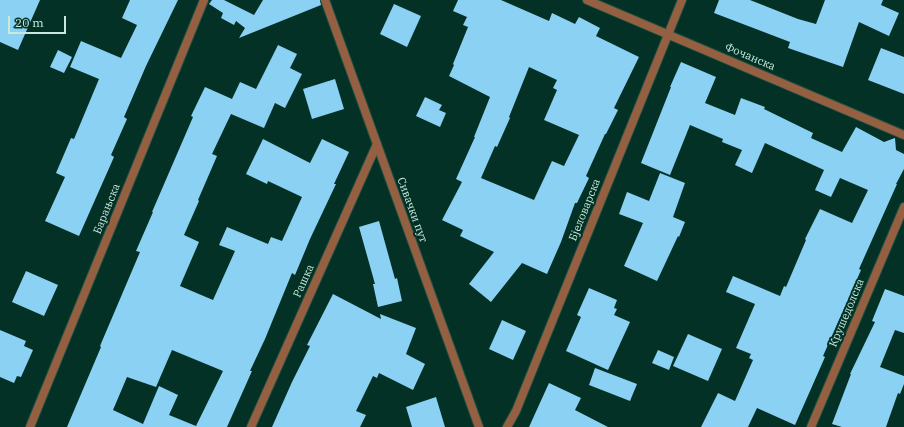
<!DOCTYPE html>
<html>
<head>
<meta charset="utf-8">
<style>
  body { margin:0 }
  #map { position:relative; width:904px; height:427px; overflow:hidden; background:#033125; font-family:"IBM Plex Serif",serif }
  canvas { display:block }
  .scale { position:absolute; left:8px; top:16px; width:58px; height:18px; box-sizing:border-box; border:2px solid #c6ebdd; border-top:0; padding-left:5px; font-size:12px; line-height:14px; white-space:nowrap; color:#c6ebdd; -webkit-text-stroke:3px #033125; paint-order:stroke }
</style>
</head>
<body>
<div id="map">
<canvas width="904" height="427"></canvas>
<div class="scale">20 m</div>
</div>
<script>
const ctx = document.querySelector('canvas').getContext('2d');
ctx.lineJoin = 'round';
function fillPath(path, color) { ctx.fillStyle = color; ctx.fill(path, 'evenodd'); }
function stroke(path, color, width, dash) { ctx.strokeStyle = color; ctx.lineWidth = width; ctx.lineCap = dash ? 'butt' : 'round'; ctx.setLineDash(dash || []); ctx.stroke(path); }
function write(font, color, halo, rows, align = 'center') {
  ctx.font = font + ' "IBM Plex Serif",serif'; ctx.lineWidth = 4; ctx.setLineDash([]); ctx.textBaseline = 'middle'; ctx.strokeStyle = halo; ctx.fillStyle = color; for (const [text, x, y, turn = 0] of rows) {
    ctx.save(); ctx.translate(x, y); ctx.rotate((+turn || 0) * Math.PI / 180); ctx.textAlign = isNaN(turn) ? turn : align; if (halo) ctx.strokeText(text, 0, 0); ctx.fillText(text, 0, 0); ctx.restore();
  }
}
const building = new Path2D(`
  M0,0H40L18,50L0,42Z
  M130,0H178L146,66L124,117L127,119L111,155L114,157L79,236L45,221L65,177L56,173L71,138L74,139L99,79L70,67L81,41L121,58L137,25L122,18Z
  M212,0H224L254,15L263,0H320L321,5L239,38L245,28L236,21L234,25L221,18L223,13L209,4Z
  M458,0H501L549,21L552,13L575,24L579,17L600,28L596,36L639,57L614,108L618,110L606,134H605L586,176L589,178L577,203H575L561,242L547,274L522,263L491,302L469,284L494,252L460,236L463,230L442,220L462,182L456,179L475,137H474L490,97L449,76L454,65L453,64L468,27L463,25L467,17L453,11ZM529,67L557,80L553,88L557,90L544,120L579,135L564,166L552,161L534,200L481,178L495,146L497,147L510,118L509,117Z
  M719,0H750L798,19L816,24L825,0H883L881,5L899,13L889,36L859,22L843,67L788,48L790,42L714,13Z
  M394,4L421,16L407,47L380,34Z
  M278,45L297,54L290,68L302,74L285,108L275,103L264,128L231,114L212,154L217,156L198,200L199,201L184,235L199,242L180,286L213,300L235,251L219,245L227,227L268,244L271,237L282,241L302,197L268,181L267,184L246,174L263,139L310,163L322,139L349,152L334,184H336L310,239L295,275L292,273L265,339L250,371H252L227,427H67L101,347L100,346L140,252L136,251L153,212H152L193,117L191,116L205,87L232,99L240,82L256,89ZM172,350L223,371L196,426L169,415L178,395L159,386L143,424L113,410L127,377L156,387Z
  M881,48L904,57V94L868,80Z
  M58,50L72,57L64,73L50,67Z
  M681,62L716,77L705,103L735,115L741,98L765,107L764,109L813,133L811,138L842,152L856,127L884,142L895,138L896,150L904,154V169L896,184H897L859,269L861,270L851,293L823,356L825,357L795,425L757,408L748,427H701L718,393L735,401L753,360L749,358L751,354L736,348L755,304L726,292L733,276L780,296L784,286L786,287L806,240L805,239L820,209L852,223L868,190L840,178L831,197L815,190L824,170L765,143L752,173L735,165L742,150L722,142L723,139L690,125L670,175L641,163L671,87H670Z
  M335,79L344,109L312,119L303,89Z
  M425,97L442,105L439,110L446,113L440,127L416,116Z
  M660,173L685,183L673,217L685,222L679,237L678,236L657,281L624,266L643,223L619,214L627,192L649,201Z
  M379,221L395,279L397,278L402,301L378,307L373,284H375L359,227Z
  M26,271L58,285L44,316L12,302Z
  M589,288L617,300L614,308L617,309L614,315L630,322L608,370L566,351L581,317L577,315Z
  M885,289L904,296V333L895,330L880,367L904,376V384L900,394L898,393L886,427H842L832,424L851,374H850L875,322L872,321Z
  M333,294L381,319L380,314L416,328L406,354L425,364L413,390L379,373L377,378L373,376L356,411L366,415L360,427H272L292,382L310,346L307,345Z
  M502,320L526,331L513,360L489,349Z
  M0,330L26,341L24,346L33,350L21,377L17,376L14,383L0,377Z
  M688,334L722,349L708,381L673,366Z
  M658,350L674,357L669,370L652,363Z
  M595,368L637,384L630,401L589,385Z
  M549,383L581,398L575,410L608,427H529Z
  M436,397L445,427H412L406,407Z`);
const street = new Path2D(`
  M325,0L479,427
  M587,0L904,135
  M30,427L204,0
  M251,427L377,144
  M507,427L516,411L682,0
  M811,427L904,207`);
const streetNames = [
  ["Фочанска",750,57,23],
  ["Барањска",107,209,-68],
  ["Сивачки пут",412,210,70],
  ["Бјеловарска",585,210,-68],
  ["Рашка",304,281,-66],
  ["Крушедолска",847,313,-67]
];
fillPath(building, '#8ad1f4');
stroke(street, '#224f42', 10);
stroke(street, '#956042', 8);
write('11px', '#c6ebdd', '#033125', streetNames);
</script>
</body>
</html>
